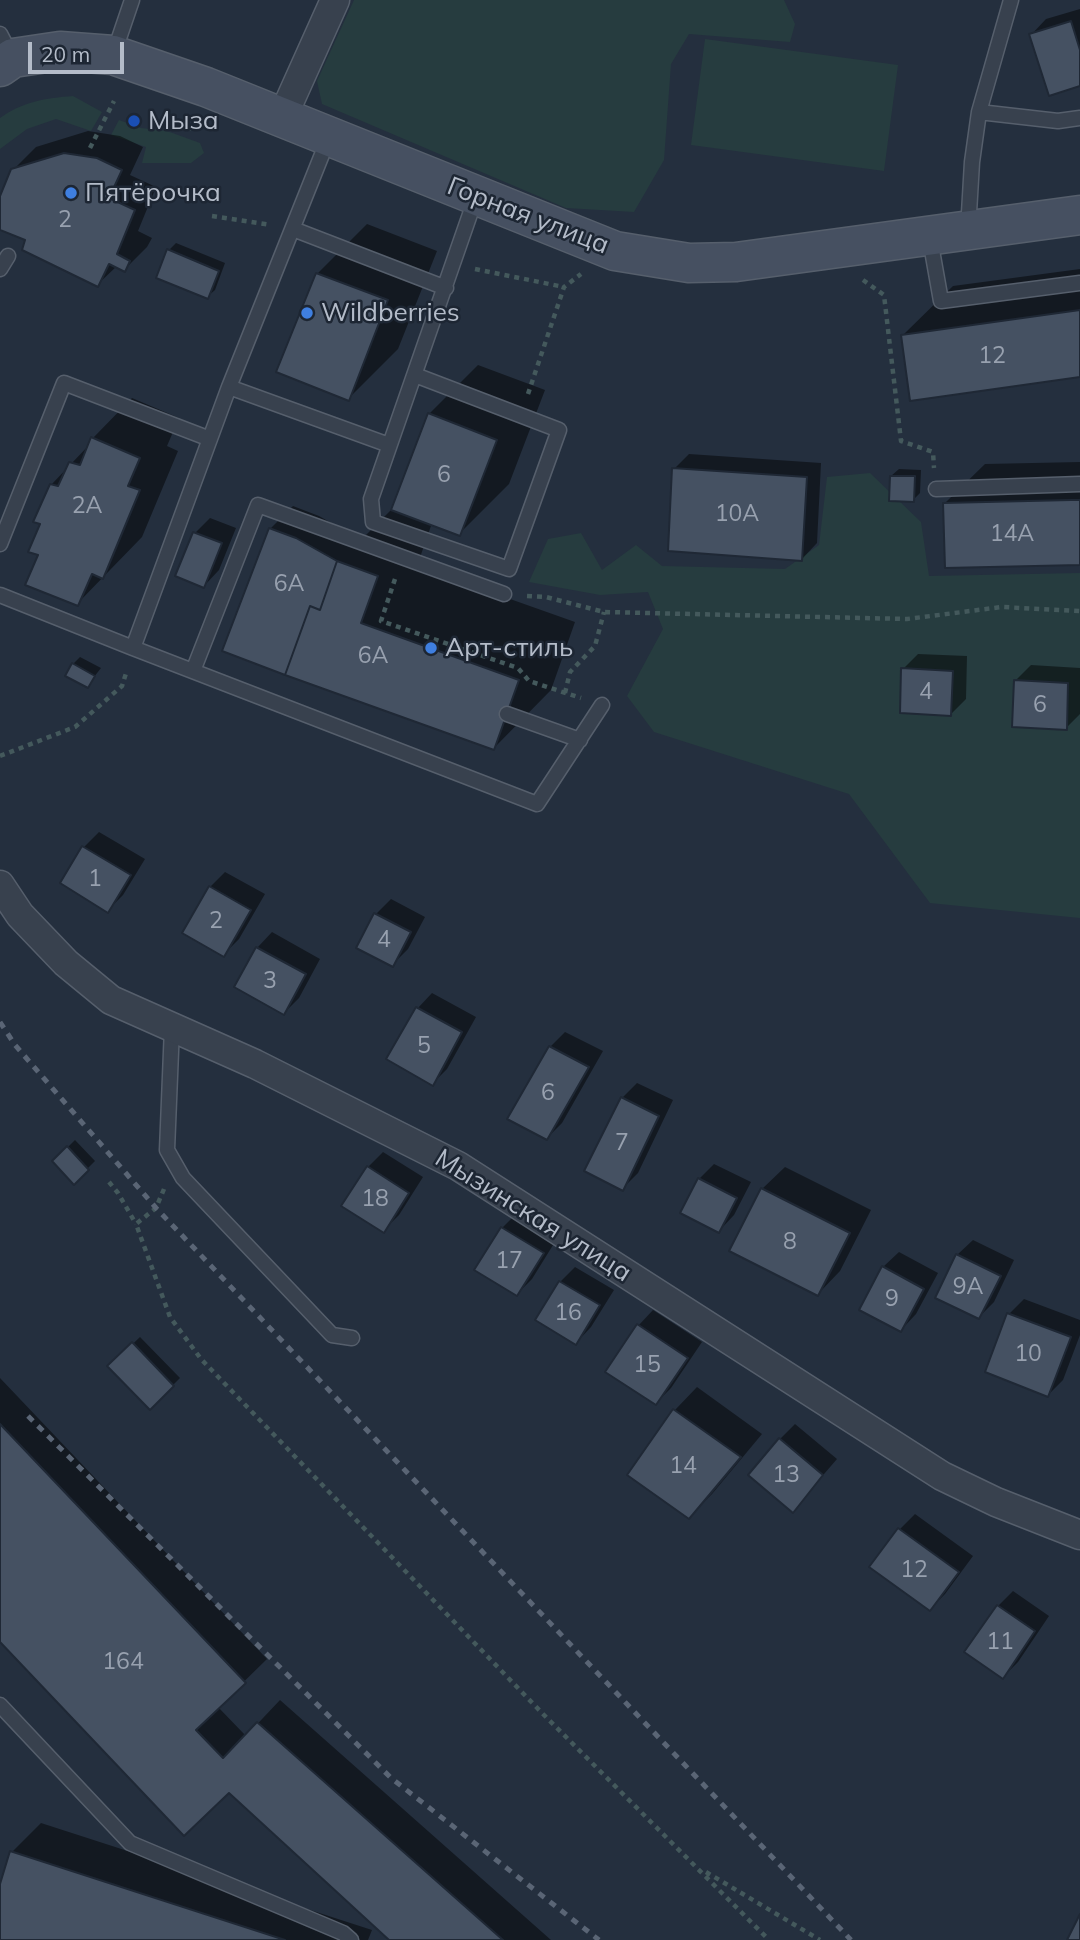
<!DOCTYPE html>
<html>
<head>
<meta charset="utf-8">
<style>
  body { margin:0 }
  #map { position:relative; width:1080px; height:1940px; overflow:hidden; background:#242f3e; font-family:Mulish,sans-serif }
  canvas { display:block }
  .scale { position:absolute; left:28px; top:42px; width:96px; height:32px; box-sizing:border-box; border:4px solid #b4bcc9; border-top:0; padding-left:9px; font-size:21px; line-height:24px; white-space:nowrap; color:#b4bcc9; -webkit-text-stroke:5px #1d2633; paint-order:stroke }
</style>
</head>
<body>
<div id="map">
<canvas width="1080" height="1940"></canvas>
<div class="scale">20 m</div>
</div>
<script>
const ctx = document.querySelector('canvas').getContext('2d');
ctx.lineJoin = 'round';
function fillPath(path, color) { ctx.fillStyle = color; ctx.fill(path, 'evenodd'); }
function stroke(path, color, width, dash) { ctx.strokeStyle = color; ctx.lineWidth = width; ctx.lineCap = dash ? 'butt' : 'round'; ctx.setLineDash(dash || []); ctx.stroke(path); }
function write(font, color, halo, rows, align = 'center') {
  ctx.font = font + ' Mulish,sans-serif'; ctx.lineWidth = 5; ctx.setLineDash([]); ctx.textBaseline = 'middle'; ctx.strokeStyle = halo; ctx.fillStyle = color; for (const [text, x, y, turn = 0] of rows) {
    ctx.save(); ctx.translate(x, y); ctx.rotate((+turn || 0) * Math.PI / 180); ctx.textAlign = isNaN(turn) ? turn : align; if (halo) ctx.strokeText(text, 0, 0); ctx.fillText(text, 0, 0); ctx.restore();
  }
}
const green = new Path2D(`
  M354,0H784L795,24L790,42L689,34L671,64L664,160L634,212L566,208L322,104L317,81Z
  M705,39L898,65L884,171L691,145Z
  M73,96L102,112L91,131L56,119L27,129L0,149V118C22,102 46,98 73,96Z
  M119,120L141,128L167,131L200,143L204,153L191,163H142L146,147L111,135Z
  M870,473L921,522L929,576L1080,573V918L930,903L849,794L654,732L627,696L663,629L648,592L600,595L529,582L548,539L581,533L602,570L636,545L662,566L785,569L819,545L827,477Z`);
const shadow = new Path2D(`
  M1080,9V84L1031,35L1046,19Z
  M88,131L120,136L143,147L130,175L156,187L138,231L152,238L147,247L124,270L117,266L97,285L28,239L0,228V200L13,170L36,147Z
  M367,224L437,251L398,349L348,399L317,274Z
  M176,243L225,263L215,290L207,297L169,250Z
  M1080,269V376L903,335L953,286Z
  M478,365L545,390L509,484L459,534L432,523L417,566L575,622L551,690L494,748L287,674L270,529L293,506L319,516L361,540L393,508L429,414Z
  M132,398L179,418L167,446L178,451L142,537L77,604L41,554L42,523L51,485L90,444L93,438Z
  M689,454L821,463L817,543L802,559L674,469Z
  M1080,462V564L945,503L985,464Z
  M899,469L921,470L920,493L913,500L891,476Z
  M210,518L236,528L219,570L204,586L195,533Z
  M918,654L967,656L966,699L951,714L903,669Z
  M80,657L101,668L87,686L73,664Z
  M1031,665L1080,668V714L1066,728L1015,681Z
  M99,832L145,859L123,895L108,910L84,847Z
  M225,872L265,894L239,939L224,954L210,887Z
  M391,899L425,917L408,949L393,964L376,914Z
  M272,932L320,959L299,998L284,1013L236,986L257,948Z
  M432,993L476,1017L447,1069L432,1084L417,1009Z
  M565,1032L603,1051L562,1123L547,1138L550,1047Z
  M637,1083L673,1100L638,1173L622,1189V1098Z
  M75,1140L95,1161L74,1182L54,1161Z
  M383,1152L423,1177L399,1215L383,1231L344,1205L368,1167Z
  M714,1164L751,1182L734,1215L719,1231L699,1179Z
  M785,1167L871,1210L840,1271L818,1294L762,1189Z
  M517,1213L558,1237L532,1279L517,1294L502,1228Z
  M973,1240L1014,1260L994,1302L979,1317L957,1255Z
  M899,1252L938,1273L916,1314L901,1330L883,1267Z
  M575,1267L614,1290L591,1327L576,1343L538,1320L560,1282Z
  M1024,1299L1080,1320V1335L1063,1380L1048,1395L1009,1314Z
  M653,1310L702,1342L671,1388L656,1403L638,1326Z
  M140,1337L180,1378L150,1408L110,1366Z
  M0,1378L267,1659L218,1707L246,1736L280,1700L551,1940H391L229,1791L0,1640Z
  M697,1387L762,1434L712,1494L689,1517L629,1475L675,1410Z
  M795,1424L837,1459L793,1510L780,1439Z
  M915,1514L973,1556L945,1594L930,1609L900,1529Z
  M1013,1591L1049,1616L1018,1662L1003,1677L998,1606Z
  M41,1823L372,1930L368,1940H0V1889L12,1852Z`);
const building = new Path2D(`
  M1071,21L1080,50V86L1049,96L1029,34Z
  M64,153L97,158L122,170L109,198L135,210L117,254L130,261L125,272L109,264L98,287L22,250L25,240L0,230V196L11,169Z
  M167,249L219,271L208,299L156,278Z
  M316,273L388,300L349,401L276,372Z
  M1080,310V377L910,401L901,335Z
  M428,413L497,440L460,536L391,510Z
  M91,437L140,458L128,486L140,490L103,579L92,574L78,606L25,585L38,555L28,552L40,524L33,522L50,484L58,486L69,462L80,465Z
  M672,468L807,477L802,561L668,551Z
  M890,476H915L914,502L889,501Z
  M1071,500H1080V565L945,568L943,503Z
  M269,528L296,538L337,561L320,610L310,606L285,675L222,651Z
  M193,532L222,543L204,588L175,576Z
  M337,561L378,576L361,623L519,680L494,750L285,675L310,606L320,610Z
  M72,663L95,676L88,688L65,676Z
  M901,668L953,671L951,716L900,713Z
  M1014,680L1068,683L1067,730L1012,727Z
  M82,846L131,875L108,913L60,883Z
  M209,886L251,910L224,957L182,933Z
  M374,913L411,932L393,967L356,948Z
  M256,947L306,974L284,1015L234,987Z
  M416,1007L462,1032L433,1086L386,1059Z
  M549,1046L589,1067L547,1140L507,1119Z
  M621,1097L659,1116L623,1191L584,1171Z
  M67,1146L89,1170L74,1185L52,1161Z
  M367,1166L409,1193L384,1233L341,1206Z
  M698,1178L737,1198L719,1233L680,1213Z
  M761,1188L850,1233L818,1296L729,1251Z
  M501,1227L544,1253L517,1296L474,1270Z
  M956,1254L1001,1276L979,1319L935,1298Z
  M882,1266L924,1289L901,1332L859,1310Z
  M559,1281L600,1305L576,1345L535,1320Z
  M1007,1313L1071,1337L1048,1397L985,1372Z
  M637,1324L688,1358L656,1405L605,1372Z
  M132,1342L174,1386L150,1410L107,1366Z
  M673,1409L741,1457L689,1519L627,1475Z
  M0,1424L246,1683L196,1730L223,1758L257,1722L503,1940H389L229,1793L184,1836L0,1642Z
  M779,1438L823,1475L793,1513L748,1475Z
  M898,1528L959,1572L930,1611L869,1567Z
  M997,1605L1035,1631L1003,1679L964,1652Z
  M10,1851L285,1940H0V1884Z
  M1080,1914V1940H1067Z`);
const path = new Path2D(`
  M189,130L194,118
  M90,148L114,101
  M212,216L271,225
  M475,269L564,287
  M863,280L884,295L901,441L933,452L934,468
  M528,394L564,287L581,274
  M395,579L381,621L518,668L529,681L581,698
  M527,596L546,597L604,612L907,619L1002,607L1080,611
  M565,693L570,672L595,646L604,612
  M0,756L75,727L122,686L127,670
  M109,1182L118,1193L136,1224
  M164,1189L156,1208L136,1224L170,1317L201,1359L542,1713L769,1940
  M706,1872L820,1940`);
const service = new Path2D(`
  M0,34L12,57
  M114,53L132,0
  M979,112L1058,121L1080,118
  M293,229L446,288
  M968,230L972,162L979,112L1011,0
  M930,239L941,301L1080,283
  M0,269L8,256
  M415,375L559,430L509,569L373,522L371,499L476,197
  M229,387L389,445
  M936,489L1080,484
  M0,544L64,383L210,439
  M0,595L133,648L229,387L329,137
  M133,648L537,804L602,705
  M193,671L258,505L504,594
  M507,714L580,740
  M172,1027L167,1150L183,1178L332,1335L352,1338
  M0,1705L130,1843L343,1933L351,1940`);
const minor = new Path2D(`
  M282,118L335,0
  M0,885L20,915L66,963L111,1000L255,1064L458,1166L942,1476L996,1502L1080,1535`);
const secondary = new Path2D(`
  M0,67L13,58L60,51L113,55L206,87L615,251L689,263L736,262L1080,215`);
const rail = new Path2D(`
  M0,1022L15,1045L156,1208L851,1940
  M28,1416L391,1778L599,1940`);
const markers = [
  [134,121,7,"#1a4fb4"],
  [71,193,7,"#3f7fe0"],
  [307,313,7,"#3f7fe0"],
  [431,648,7,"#3f7fe0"]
];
const numberNames = [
  ["2",65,220],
  ["12",992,356],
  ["6",444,475],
  ["2А",87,506],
  ["10А",737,514],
  ["14А",1012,534],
  ["6А",289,584],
  ["6А",373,656],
  ["4",926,692],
  ["6",1040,705],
  ["1",95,879],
  ["2",216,921],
  ["4",384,940],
  ["3",270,981],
  ["5",424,1046],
  ["6",548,1093],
  ["7",622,1143],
  ["18",375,1199],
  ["8",790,1242],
  ["17",509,1261],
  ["9А",968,1287],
  ["9",892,1299],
  ["16",568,1313],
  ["10",1028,1354],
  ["15",647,1365],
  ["14",683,1466],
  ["13",786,1475],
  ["12",914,1570],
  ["11",1000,1642],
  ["164",123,1662]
];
const poiNames = [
  ["Мыза",148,121],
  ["Пятёрочка",85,193],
  ["Wildberries",321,313],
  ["Арт-стиль",445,648]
];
const streetNames = [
  ["Горная улица",528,216,21],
  ["Мызинская улица",533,1216,32]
];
fillPath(green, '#263c3f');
fillPath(shadow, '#0007');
fillPath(building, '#455162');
stroke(building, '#1f2835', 2);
stroke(service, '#565f6c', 17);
stroke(minor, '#565f6c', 31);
stroke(secondary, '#565f6c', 41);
stroke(path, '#44595c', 4.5, [5, 5]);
stroke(service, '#38414e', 14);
stroke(minor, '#38414e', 28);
stroke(secondary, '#465061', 38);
stroke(rail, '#5a6575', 5, [7, 7]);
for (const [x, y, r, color] of markers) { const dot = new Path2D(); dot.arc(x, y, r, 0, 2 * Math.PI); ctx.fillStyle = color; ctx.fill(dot); stroke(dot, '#1d2633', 2.5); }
write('23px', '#98a1af', null, numberNames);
write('26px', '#b4bcc9', '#1d2633', poiNames, 'left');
write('26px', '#b4bcc9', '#1d2633', streetNames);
</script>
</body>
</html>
